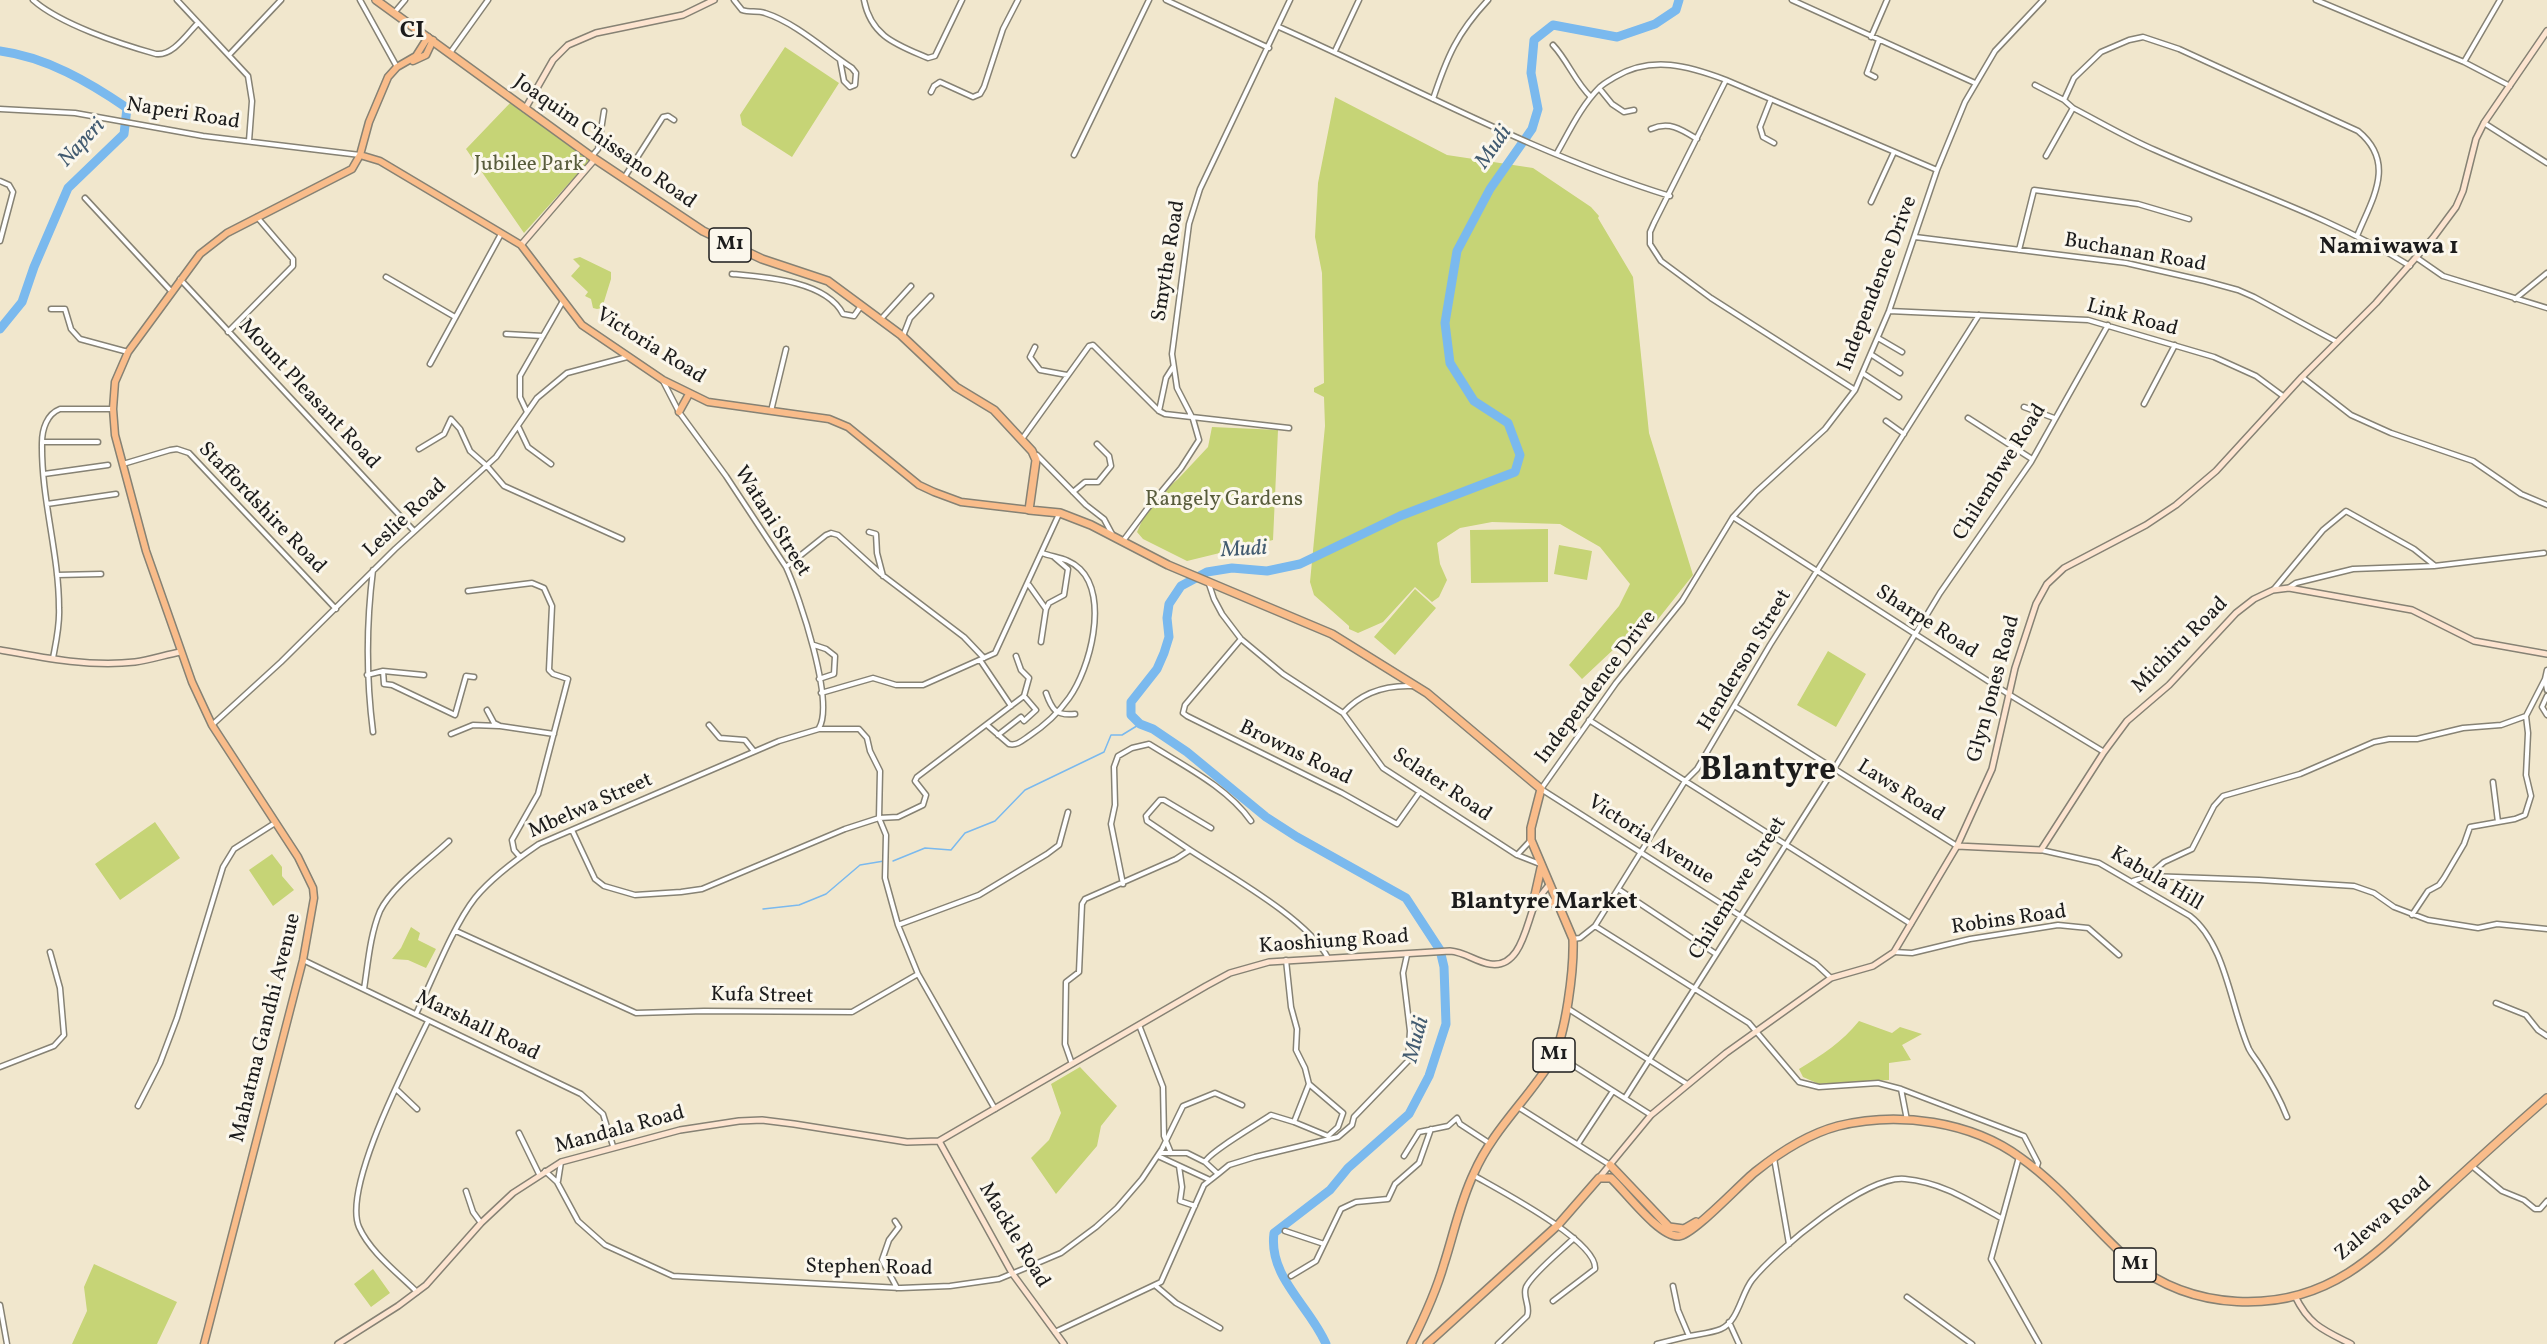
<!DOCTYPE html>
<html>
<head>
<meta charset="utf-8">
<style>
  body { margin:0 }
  canvas { display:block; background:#f1e7cd }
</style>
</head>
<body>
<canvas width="2547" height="1344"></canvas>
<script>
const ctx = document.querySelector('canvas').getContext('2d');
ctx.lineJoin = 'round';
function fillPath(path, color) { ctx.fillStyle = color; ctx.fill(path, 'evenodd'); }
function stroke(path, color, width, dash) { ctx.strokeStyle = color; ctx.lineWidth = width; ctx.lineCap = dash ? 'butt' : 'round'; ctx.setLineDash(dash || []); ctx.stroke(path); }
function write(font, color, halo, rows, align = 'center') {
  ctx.font = font + ' Vollkorn,serif'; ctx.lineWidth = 6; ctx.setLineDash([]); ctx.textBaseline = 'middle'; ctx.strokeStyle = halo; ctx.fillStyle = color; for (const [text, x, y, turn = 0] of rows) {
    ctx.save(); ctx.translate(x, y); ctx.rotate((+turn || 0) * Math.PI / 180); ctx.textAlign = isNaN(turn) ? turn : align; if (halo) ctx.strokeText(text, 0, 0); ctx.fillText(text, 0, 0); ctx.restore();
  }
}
const green = new Path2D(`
  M785,47L839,83L792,157L742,125L740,115Z
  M1335,97L1447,155L1533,168L1591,207L1599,216L1598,218L1633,277L1649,433L1693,575L1655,623L1631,633L1582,679L1569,665L1619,606L1630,584L1600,547L1560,524L1492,522L1460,528L1437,543L1440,564L1447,580L1439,597L1432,602L1415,587L1383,622L1358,633L1349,629V626L1314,595L1310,582L1325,426L1324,397L1314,392V388L1324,383L1322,273L1315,237L1318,183Z
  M511,102L590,160L524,233L466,149Z
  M580,257L611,272V279L602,308L597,309L593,308L591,299L585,296L588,292L571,276L580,266L573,259Z
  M1212,427L1278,430L1273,540L1187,561L1143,539L1137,532L1150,503L1178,479L1208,447Z
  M1548,529V582L1471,583L1470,530Z
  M1559,545L1592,551L1587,580L1554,574Z
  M1415,589L1436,608L1395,655L1374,637Z
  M1828,651L1866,674L1836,727L1797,705Z
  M155,822L180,858L120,900L95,864Z
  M272,854L282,867V876L294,890L273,906L249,870Z
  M411,927L420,933L418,940L436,949L426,968L408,960L392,959L401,948Z
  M1859,1021L1892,1033L1900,1027L1922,1034L1902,1045L1911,1060L1889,1063V1080L1819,1084L1803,1077L1799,1069C1822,1055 1842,1042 1859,1021Z
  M1080,1067L1117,1106L1101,1126L1097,1146L1056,1194L1031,1158L1049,1140L1061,1113L1051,1084Z
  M94,1264L177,1302L157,1344H72L87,1311L84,1287Z
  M373,1269L390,1293L371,1307L354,1284Z`);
const stream = new Path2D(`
  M893,861L925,848L951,850L965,833L995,821L1025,790L1104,752L1111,735H1122L1140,724
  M763,909L799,905L826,894L860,865L884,861`);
const river = new Path2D(`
  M0,51C46,57 89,82 127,108L124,134L68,188L34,267L22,302L0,329
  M1326,1344C1310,1306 1268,1277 1274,1233L1330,1190L1348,1168L1409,1114L1429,1076L1446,1024L1444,967L1440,950L1406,898L1297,837L1266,817L1187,752L1153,729L1140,724L1131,715V702L1157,669L1164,653L1169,637L1167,618L1169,604L1181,586L1207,572L1232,568L1267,571L1300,564L1400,516L1515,472L1520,455L1508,423L1474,401L1450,363L1445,323L1457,251L1490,189L1532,129L1538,109L1531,73L1534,40L1553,25L1617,37L1655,24L1676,10L1679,0`);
const street = new Path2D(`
  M33,0C60,24 120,44 156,54C173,56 187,34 198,23
  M177,0L248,76L252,101L249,141
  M360,0L397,67
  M734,0L742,10C750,13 757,10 765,13C796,23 825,50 852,68L856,73L855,85L850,87L844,81L840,60
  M864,0C871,37 898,45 928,58L935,56L962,0
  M1166,0L1269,48
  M1792,0L1975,83
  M2316,0L2464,62L2510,86
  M394,13L405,0
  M1279,27C1408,84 1534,154 1670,196
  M1871,37L1887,0
  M1553,45C1568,61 1575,82 1591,97
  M1335,51L1359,0
  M450,53L488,0
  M229,55L281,0
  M2464,62L2500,0
  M1875,77L1867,73L1879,40
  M1726,80L1654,223L1650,232V244L1661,261L1711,298L1855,390
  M2035,85L2064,100
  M1599,88L1612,104L1624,112L1634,110
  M931,92L934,86L940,82L973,97L980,94L984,87L1003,29L1018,0
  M1433,99C1447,57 1457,33 1488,0
  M1771,99L1760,127L1763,137L1774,143
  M0,109L75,113L203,136L360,155
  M2484,123L2547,163
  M1651,129C1669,121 1681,129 1697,139
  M1557,153C1570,130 1581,106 1600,87C1604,83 1610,80 1615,77C1652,55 1689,66 1726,80L1937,170
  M1074,155L1149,0
  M592,156L598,149L604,111
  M2046,156L2073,108
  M624,178L663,117L668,116L674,120
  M0,181L9,185L13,192L0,241
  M85,198L171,291
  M1871,202L1894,152
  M2357,236C2372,199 2397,163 2358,131L2179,49L2143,37L2129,40L2101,52L2074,78L2064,100L2073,108C2100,122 2127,138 2155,150C2240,188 2330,216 2410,266
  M1915,237L2126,263L2205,281L2238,290L2254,297L2337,342
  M2019,250L2034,190L2138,204L2189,219
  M2417,258L2443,276L2547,308
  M732,274C766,277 826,281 843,314L854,316L861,306
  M386,277L455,317
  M180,279L414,531
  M2515,299L2547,273
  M51,309H65L71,329L80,339L128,352
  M1889,311L2088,320L2214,357L2256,376L2283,396
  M881,319L911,286
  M228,332L293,266V259L257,217
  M506,334L543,336
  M903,336L910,318L931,296
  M1878,338L1902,352
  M1035,347L1030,357L1040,370L1067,375
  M1872,355L1900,373
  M430,364L501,234
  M1864,374L1899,397
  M2302,377L2351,415L2391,433L2473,461L2521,494L2547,505
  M663,381L679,412L726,476L786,567C799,595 835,702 819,728
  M2144,404L2175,345
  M2024,407L2054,418
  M771,411L786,349
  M1159,411L1166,378L1173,367
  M527,412L520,397V376L563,301
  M1968,418L2032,459
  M1886,421L1904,434
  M519,428L528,447L551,464
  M1022,439L1089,346L1093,345L1159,411L1165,414L1289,428
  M42,442H98
  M419,449L444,434L451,419L460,429L470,451L487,466L504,486L622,539
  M1037,455L1086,505L1104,519L1112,534
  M123,464L170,450L177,449L189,453L336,609
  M44,474L108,465
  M1073,492L1085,482H1098L1111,466L1109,456L1097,444
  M47,504L116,494
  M1733,517L2010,695L2104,752
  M869,532L876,534L877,553L883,576
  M1123,541L1147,509L1181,468L1199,440L1193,419L1177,388L1172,354L1189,224L1200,189L1290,0
  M786,567L826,535L831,533L838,535L881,574L964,637L984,658
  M57,575L101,574
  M1209,584L1214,599L1222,614L1241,639L1283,674L1343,713L1383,768L1517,855L1540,864
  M1029,585L1046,609L1041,642
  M2290,587L2296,583L2353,569L2434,566L2544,553
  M2274,589L2323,530L2346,511L2414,549L2434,565
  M468,591L532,583L544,588L552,606L549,670L553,674L568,679L538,794L512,840L514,850L520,857
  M1046,609L1049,603L1064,595L1068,569L1054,557
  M1241,639L1185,705L1183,713L1187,716L1342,793L1397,824L1419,793
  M814,645L826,649L835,656L834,674L819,679
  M1016,656L1021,670L1029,678L1024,696
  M53,658C56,642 60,625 59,608C59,553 41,499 42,443C42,429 47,414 60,409H113
  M980,660L1011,706
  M2547,670L2545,679L2547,690
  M383,671L384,684L392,685L455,715L466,676L474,677
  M367,675L383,671L424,675
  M821,693L873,678L896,685H923L995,653L1059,514
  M1046,693C1052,710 1056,716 1075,714
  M2547,696L2542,707L2547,715
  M1736,707L1957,846
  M487,710L494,723L500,726L554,734
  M1343,713C1361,693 1385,685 1412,686
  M1589,720L1911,924
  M212,725L281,662L395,549L496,457L537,398L567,373L627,357
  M709,725L720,738L745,740L753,750
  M987,725L1009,744C1017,746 1023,740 1029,736C1044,726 1059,712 1069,698C1090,669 1109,597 1080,569C1069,558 1056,558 1042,553
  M373,732C366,677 366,625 373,570
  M451,734L473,725L499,726
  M2493,782L2498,822
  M572,830L595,879L604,886L635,895L681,892L702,889L845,829L879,818L898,817L923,805L926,795L915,781L917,777L1024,696L1036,710L1024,721L1021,717L998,735
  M1190,850L1147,821L1146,816L1160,800H1164L1211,828
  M2041,850L2099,863L2190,916C2226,944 2231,1009 2249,1049C2252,1055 2256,1059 2259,1064C2270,1081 2280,1099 2287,1117
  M1517,855L1531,840
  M2149,876L2259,880L2354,886L2374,893L2394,907L2428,920L2478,928L2497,924L2547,929
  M2133,881L2148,876L2164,862L2192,849L2214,806L2223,796L2300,774L2374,742L2389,739H2417L2463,728L2501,725L2526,716
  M1123,884L1111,824L1115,805L1114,767L1118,756L1132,748L1149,744C1184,766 1227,787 1251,821
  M1618,889L1716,954
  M2412,915L2428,891L2439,885L2444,878L2464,844L2470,827L2515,819L2525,815L2531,796L2526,775L2528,733L2526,716L2545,679
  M898,925L979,895L1047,854L1059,845L1068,812
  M1595,926L1749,1023L1799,1082L1819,1087L1878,1083L1901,1089L2024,1136L2038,1163L2036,1169
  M456,931L636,1013L704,1011L852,1012L918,974L995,1109
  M1573,939L1580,938L1595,926L1685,781L1697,769L1770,645L1979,315
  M1894,952L1912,953L1970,939L2058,925L2088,928L2119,955
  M303,960L581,1094L603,1114L613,1146
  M1286,960L1291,1007L1297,1029L1296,1050L1305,1068L1309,1084L1343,1113L1338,1127L1328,1136L1294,1122L1309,1084
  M1831,978L1816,964L1541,789L1616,683L1682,601L1733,517L1756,492L1825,429L1855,390L1889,311L1937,170L1965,102L1995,51L2043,0
  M364,989C368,963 370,935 380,911C392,886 429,860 449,841
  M2496,1003L2526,1015L2538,1030L2547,1036
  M1567,1008L1687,1084
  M416,1014C432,981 453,926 475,898C492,877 517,859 539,844L779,741L819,729H859L867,738L870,751L880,771L879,818L886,835L885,878L898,925L918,974
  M1139,1025L1163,1087L1164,1136L1171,1153
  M1555,1054L1651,1115
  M1072,1064L1065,1044L1066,982L1079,972L1082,904L1085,899L1176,859L1190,850C1228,875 1308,919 1328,958
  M0,1067L54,1046L64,1035L60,988L50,952
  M396,1089L417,1109
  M1901,1089L1907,1120
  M1625,1098L1834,769L1940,593L2031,462L2108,325
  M138,1106L160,1063L177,1018L223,867L234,849L275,823
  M1518,1107L1610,1165
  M519,1133L539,1174
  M1578,1144L1613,1091
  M1160,1153H1187L1205,1162
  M1158,1156L1210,1180
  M1404,1156L1419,1132L1448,1126L1457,1118L1460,1124L1489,1143
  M2019,1157L1991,1259L2039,1344
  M1774,1158L1789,1244
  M1179,1166L1182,1187L1180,1201L1195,1206
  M2472,1166L2502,1191L2524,1200L2535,1209H2540L2547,1201
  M545,1171L557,1182L578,1221L605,1245L673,1276L901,1288L950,1286L999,1279L1028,1267L1061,1253L1096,1227L1117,1208L1142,1179L1162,1149L1183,1106L1215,1093L1242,1105
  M1218,1174L1229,1165L1255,1157L1338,1137L1352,1125L1354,1117L1408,1061L1410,1031L1403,973L1407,955
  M1473,1175C1497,1189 1598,1241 1595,1269L1553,1301
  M558,1181L561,1162
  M466,1191L473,1212L481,1223
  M895,1221L899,1227L889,1240L882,1260L897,1288
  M1285,1231L1324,1244
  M1291,1276L1316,1261L1341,1209L1356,1202L1388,1199L1395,1184L1419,1163L1431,1129
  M1156,1286L1176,1303L1220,1328
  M417,1292C398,1273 370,1252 359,1227C342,1187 409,1061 428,1021
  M1907,1297L1972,1344
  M0,1305L7,1344
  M1729,1322L1739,1344
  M1055,1332L1161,1282L1204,1185L1218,1174L1205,1162C1209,1152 1258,1124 1271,1115L1294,1122
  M1689,1336C1699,1334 1712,1333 1721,1329C1738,1322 1741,1294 1752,1280C1776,1250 1866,1175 1905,1179C1941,1182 1970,1201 2001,1218
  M1498,1344L1527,1316C1531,1306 1522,1297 1526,1287C1532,1274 1563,1249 1574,1238
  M1657,1344L1689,1336L1678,1310L1673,1286`);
const secondary = new Path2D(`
  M525,109L553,60L568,45L596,33L683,15L714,0
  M521,245L595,159
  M0,650C44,658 90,667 135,662C150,660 165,655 180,652
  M1957,846L2041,850L2104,752L2127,721L2169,685L2236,613L2254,599L2273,590L2289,588L2412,610L2474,641L2547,654
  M939,1141L1012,1273L1064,1344
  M1599,1178L1651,1115L1726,1053L1831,978L1873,966L1894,952L1957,846L1992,769L2015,668L2036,604L2047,584L2064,568L2146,525L2176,505L2216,471L2302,377L2376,303L2433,238L2456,207L2463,191L2476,139L2484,123L2547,31
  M2295,1296C2309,1325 2323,1330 2351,1344
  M338,1344L398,1306L426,1285L481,1223L513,1193L561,1162L680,1130L739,1121L762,1120L794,1124L907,1142L939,1141L1206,986L1230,973L1269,962L1450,951C1465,952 1476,962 1490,964C1521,969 1526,924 1535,904C1539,897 1544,891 1549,885`);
const primary = new Path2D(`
  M413,61L426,55L433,40
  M360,155L380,161L521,245L582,325L663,380L708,402L829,419L848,427L919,485L934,492L961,502L1029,510
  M679,412L689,394
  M204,1344L303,960L314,898L313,888L298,857L212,725L192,682L146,551L115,435L113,409L115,382L128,352L200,254L227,233L352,169L360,155L369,122L388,77L397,67L416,56L428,37`);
const highway = new Path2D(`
  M376,0L592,157L703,231L762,259L828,281L901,335L956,387L994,410L1032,451L1036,460L1029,510L1060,513L1091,525L1168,565L1332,634L1427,693L1541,789L1531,828V840L1573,939C1574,969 1566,1035 1552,1060C1528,1099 1492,1131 1474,1173C1460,1202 1454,1233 1444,1264C1436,1292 1424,1318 1411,1344
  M1541,868L1535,895L1536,903L1546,901L1557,904
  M1610,1165L1669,1227L1684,1229L1696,1222
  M1427,1344L1558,1225L1599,1178H1611C1626,1192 1660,1238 1679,1236C1693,1235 1740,1184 1755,1172C1780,1152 1808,1134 1838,1126C1898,1111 1971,1121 2021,1158C2062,1187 2093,1228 2130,1261C2192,1311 2281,1315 2348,1273C2381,1252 2409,1222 2438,1196C2474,1163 2510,1130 2547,1098`);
const shields = [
  [730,245,42],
  [1554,1055,42],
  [2135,1265,42]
];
const shieldNames = [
  ["M1",730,245],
  ["M1",1554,1055],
  ["M1",2135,1265]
];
const streetNames = [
  ["Naperi Road",183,115,9],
  ["Joaquim Chissano Road",604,143,35],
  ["Buchanan Road",2135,254,10],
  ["Smythe Road",1170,261,-81],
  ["Independence Drive",1879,284,-69],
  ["Link Road",2132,319,15],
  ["Victoria Road",650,347,32],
  ["Mount Pleasant Road",308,395,47],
  ["Chilembwe Road",2001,473,-58],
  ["Staffordshire Road",261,509,46],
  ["Leslie Road",406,519,-43],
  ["Watani Street",771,522,58],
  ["Sharpe Road",1926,623,33],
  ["Michiru Road",2181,646,-45],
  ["Henderson Street",1746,661,-59],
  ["Independence Drive",1597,688,-53],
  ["Glyn Jones Road",1995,689,-75],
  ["Browns Road",1295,754,26],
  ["Sclater Road",1441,786,34],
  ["Laws Road",1900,792,32],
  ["Mbelwa Street",591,807,-24],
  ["Victoria Avenue",1650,841,33],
  ["Kabula Hill",2156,880,31],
  ["Chilembwe Street",1739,889,-58],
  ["Robins Road",2009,921,-8],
  ["Kaoshiung Road",1334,943,-4],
  ["Kufa Street",762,997,1],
  ["Marshall Road",477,1027,26],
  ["Mahatma Gandhi Avenue",267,1028,-76],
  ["Mandala Road",620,1131,-15],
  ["Zalewa Road",2384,1220,-40],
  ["Mackle Road",1013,1236,59],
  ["Stephen Road",869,1269,1]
];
const parkNames = [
  ["Jubilee Park",529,166],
  ["Rangely Gardens",1224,501]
];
const waterNames = [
  ["Naperi",83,144,-47],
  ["Mudi",1495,148,-55],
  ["Mudi",1244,551,-3],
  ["Mudi",1418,1040,-75]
];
const quarterNames = [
  ["CI",412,33],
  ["Namiwawa 1",2389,249],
  ["Blantyre Market",1544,904]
];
const townNames = [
  ["Blantyre",1768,773]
];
fillPath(green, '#c6d476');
stroke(stream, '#7ab9ee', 1.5);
stroke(river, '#7ab9ee', 9);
stroke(street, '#868274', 7);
stroke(secondary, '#868274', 8);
stroke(primary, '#868274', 9);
stroke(highway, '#868274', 10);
stroke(street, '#fff', 4);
stroke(secondary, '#fde4d0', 5);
stroke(primary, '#f9bc8a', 6);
stroke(highway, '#f9bc8a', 7);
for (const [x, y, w] of shields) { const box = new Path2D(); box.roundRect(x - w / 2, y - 17, w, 34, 4.5); ctx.fillStyle = '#fbf7ec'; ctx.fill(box); stroke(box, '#1c1c1c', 1.5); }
write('bold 20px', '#1c1c1c', null, shieldNames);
write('21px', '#1c1c1c', '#fbf7ec', streetNames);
write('21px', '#585c3c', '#fbf7ec', parkNames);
write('italic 22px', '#425b70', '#fbf7ec', waterNames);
write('bold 24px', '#1c1c1c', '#fbf7ec', quarterNames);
write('bold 33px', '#1c1c1c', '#fbf7ec', townNames);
</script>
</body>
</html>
